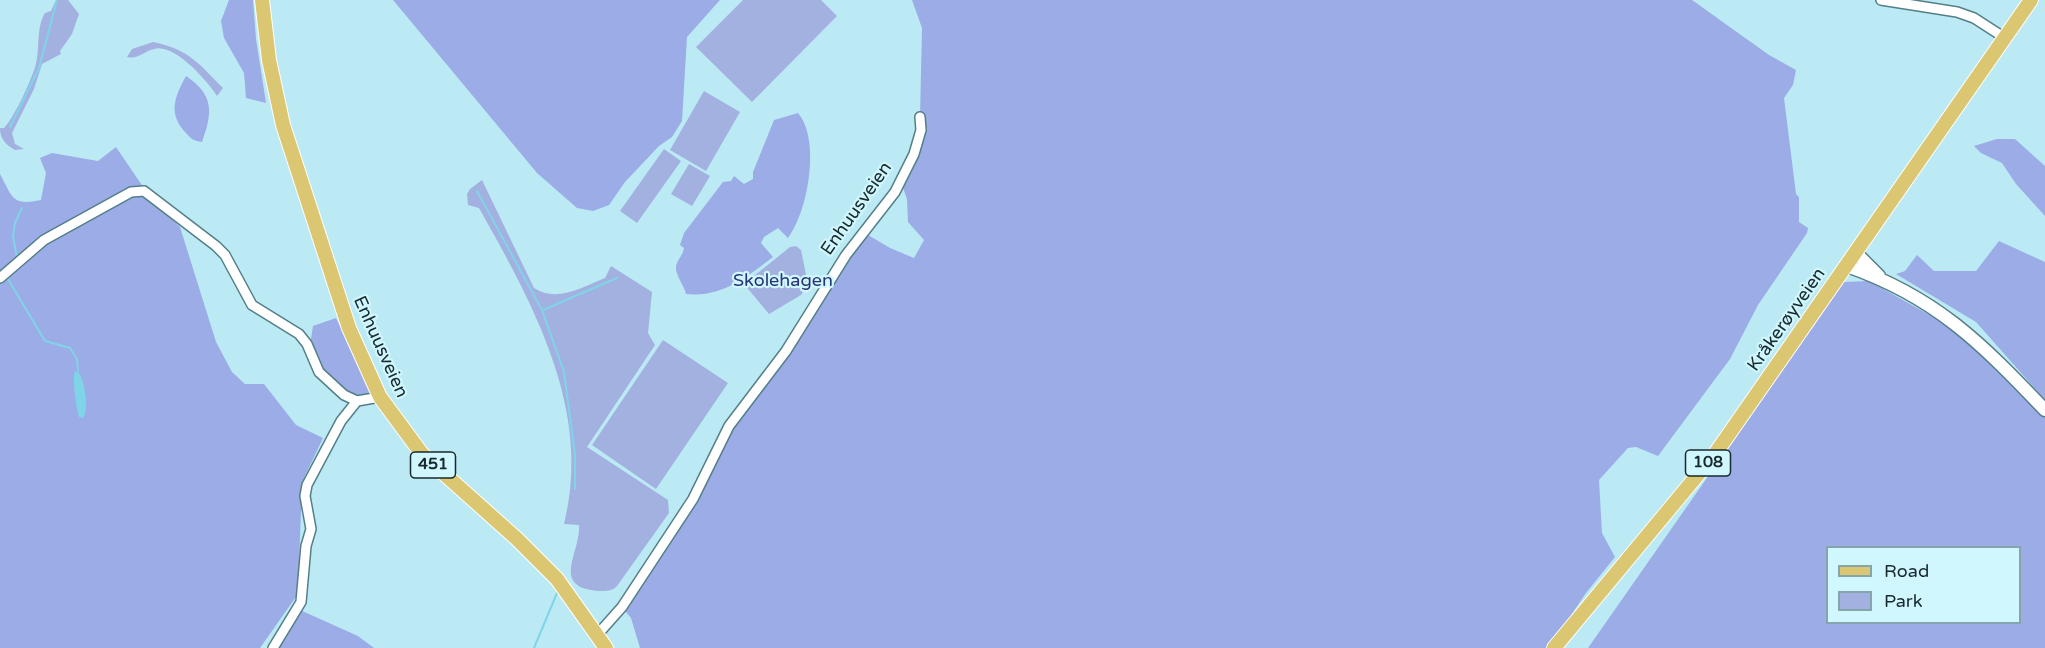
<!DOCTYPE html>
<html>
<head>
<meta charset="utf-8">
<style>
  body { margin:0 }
  #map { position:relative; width:2045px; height:648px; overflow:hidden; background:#bbeaf4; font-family:"Varela Round",sans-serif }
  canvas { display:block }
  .legend { position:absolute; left:1826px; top:546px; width:195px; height:78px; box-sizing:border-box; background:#d0f6fe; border:2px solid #86a4ab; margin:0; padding:8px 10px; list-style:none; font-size:18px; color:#182a2e }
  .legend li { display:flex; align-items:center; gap:12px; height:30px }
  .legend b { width:30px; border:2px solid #86a4ab }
</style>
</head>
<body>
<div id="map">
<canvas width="2045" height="648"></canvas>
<ul class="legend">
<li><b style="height:8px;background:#dbc671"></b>Road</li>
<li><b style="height:16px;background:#a3b1e1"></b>Park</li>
</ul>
</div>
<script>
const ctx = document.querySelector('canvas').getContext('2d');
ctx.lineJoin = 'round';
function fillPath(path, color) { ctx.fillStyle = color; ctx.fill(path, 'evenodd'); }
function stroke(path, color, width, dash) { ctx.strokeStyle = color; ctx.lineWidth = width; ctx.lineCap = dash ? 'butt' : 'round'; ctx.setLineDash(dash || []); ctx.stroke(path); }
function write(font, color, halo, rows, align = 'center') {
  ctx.font = font + ' "Varela Round",sans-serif'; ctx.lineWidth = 4.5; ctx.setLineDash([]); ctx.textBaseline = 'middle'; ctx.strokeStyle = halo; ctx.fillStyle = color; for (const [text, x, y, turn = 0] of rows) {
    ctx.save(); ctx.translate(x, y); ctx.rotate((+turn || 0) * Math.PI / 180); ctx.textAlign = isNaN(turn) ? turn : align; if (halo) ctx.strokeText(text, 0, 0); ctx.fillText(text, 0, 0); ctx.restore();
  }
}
const green = new Path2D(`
  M56,0H68L79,14L72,34L60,51L61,54L42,64L34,89L12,133L15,144L24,149L15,150C6,145 0,139 0,128H4C14,118 32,79 36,64C40,47 36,28 45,13L51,11Z
  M743,0H821L837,16L752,102L696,47Z
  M153,42C190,50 198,63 223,88L217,96C207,81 175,43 154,49C145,51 137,60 127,57L132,49Z
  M704,91L740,112L706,171L670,150Z
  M664,149L681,161L637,223L620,211Z
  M689,164L710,176L692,206L671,194Z
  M482,180L534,288C557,303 582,287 605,278L611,266L652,292L648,333L655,345L587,447L668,500L669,513L617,586C612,591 607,591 600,591C549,588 581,553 579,525L564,524C593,411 533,304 479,208L468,205L467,194L470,189Z
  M796,246L801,250L808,284L801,295L769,314L744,284L790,247Z
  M663,340L728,383L656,489L592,445Z`);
const forest = new Path2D(`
  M229,0H253L256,39L266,103L246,98L244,73L224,38L221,21Z
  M393,0H720L687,37L682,121L672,137L659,146L625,182L609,205L593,211L577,208L537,173Z
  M912,0H1692L1769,55L1796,70L1793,85L1784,98L1796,194L1799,197V222L1808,228L1807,233L1758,305L1730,359L1658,456L1636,447L1628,448L1599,480L1602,533L1615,557L1586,593L1549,648H640L631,618L622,607L693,499L714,453L863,232L890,248L914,258L924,240L908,222L907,199L901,182L914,154L920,117L922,28Z
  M186,76C214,95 213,112 202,142C194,141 191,139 186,133C168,114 174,98 186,76Z
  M798,113C821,140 808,212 788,238L778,228L764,237L761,243L773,257C747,277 721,298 686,294C684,285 675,275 676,266C678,259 683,255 684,248L680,245L684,233L723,182L731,181L734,176L744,184L753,179V172L774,120Z
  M1997,139H2015L2045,166V216L2016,184L2002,163L1981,153L1974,146Z
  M116,147L152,200L180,227L216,342L232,372L245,384H264L296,425L323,438L302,482L298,594L260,648H0V174C13,198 12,206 41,200L46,173L40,158L52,153L98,161Z
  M1999,241L2045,262V400L1976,322L1896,274L1905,271L1917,255L1934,271H1976Z
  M1869,281L1960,332L2045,418V648H1588L1844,282ZM1828,548H2020V622H1828Z
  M336,318L371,389L369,394L360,398L342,390L319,364L310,345L313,326Z
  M300,610L358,636L374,648H278Z`);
const water = new Path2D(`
  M75,371L80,374C85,385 89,409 83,418L79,417C76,409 72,377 75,371Z`);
const stream = new Path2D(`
  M10,127L39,68L57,0
  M477,191L542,310L564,372L575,455V489
  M17,258L13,236L15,223L22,208
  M10,275L8,279L45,341L70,348L77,359L78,371
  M543,310L617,278
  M534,648L557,593`);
const street = new Path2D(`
  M1881,0L1957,12L1974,18L2005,38
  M0,278L44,240L131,192L144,191L216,246L225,255L252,305L299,334L307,344L319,372L344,395L357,401L380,397
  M598,634L622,607L693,499L729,426L786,351L846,255L895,192L914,154L921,130L920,117
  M273,648L301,602L306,546L311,529L305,496L307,485L341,421L357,401`);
const secondary = new Path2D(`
  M1856,253L1879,276
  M1847,266C1936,297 1981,343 2045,410`);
const primary = new Path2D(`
  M262,0L269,60L283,125L349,328L380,397L422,454L517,539L557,579L606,648
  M1554,648L1715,454L2031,0`);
const shields = [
  [1708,463,45],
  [433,465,45]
];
const shieldNames = [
  ["108",1708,463],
  ["451",433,465]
];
const streetNames = [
  ["Enhuusveien",857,209,-55],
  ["Kråkerøyveien",1787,320,-55],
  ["Enhuusveien",380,347,66]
];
const parkNames = [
  ["Skolehagen",783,281]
];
fillPath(green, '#a3b1e1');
fillPath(forest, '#9bace7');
fillPath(water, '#7fd5e7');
stroke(stream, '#7fd5e7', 2);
stroke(street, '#537f88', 12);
stroke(secondary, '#537f88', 15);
stroke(primary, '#fff', 16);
stroke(street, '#fff', 9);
stroke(secondary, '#fff', 12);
stroke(primary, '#dbc671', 14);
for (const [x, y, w] of shields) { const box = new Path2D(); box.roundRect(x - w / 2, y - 13, w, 26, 4.5); ctx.fillStyle = '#d0f6fe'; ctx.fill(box); stroke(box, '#182a2e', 1.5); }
write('bold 16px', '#182a2e', null, shieldNames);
write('18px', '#182a2e', '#d0f6fe', streetNames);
write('18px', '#283377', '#d0f6fe', parkNames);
</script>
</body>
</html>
